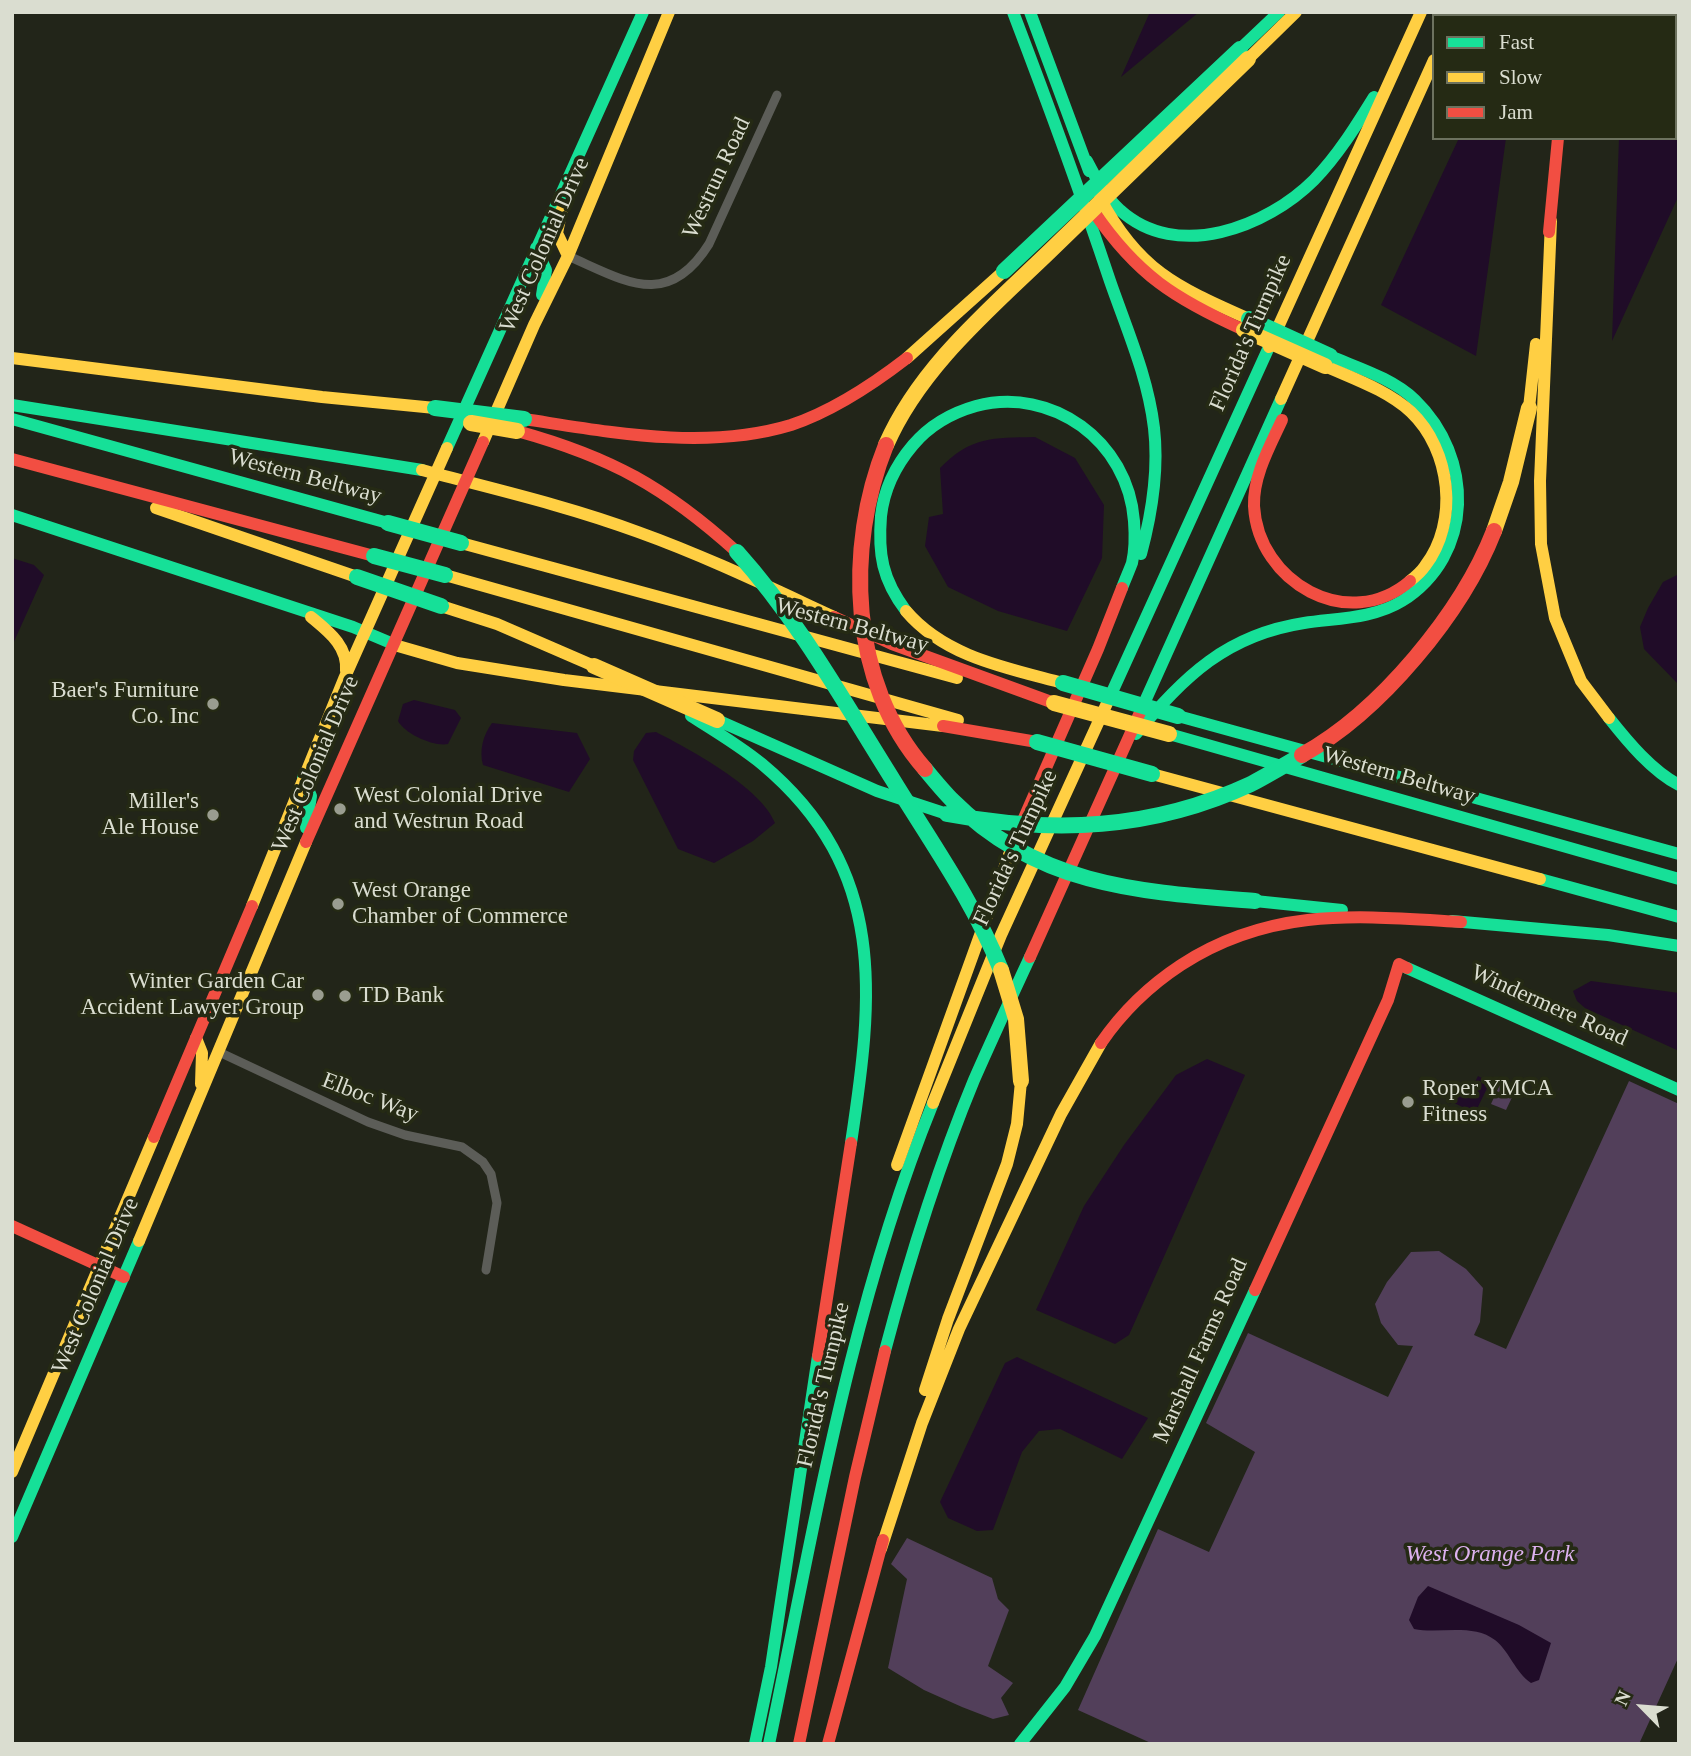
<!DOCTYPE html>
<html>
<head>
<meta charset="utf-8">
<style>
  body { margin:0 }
  #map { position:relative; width:1691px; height:1756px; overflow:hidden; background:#222519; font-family:"Times New Roman",serif }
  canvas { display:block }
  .frame { position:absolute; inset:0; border:14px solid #daddd0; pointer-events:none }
  .legend { position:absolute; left:1432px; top:14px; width:245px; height:126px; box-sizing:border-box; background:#252a14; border:2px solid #6d725f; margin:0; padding:9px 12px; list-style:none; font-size:21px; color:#daddd0 }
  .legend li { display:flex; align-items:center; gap:14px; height:35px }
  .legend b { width:35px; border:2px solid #6d725f }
  .north { position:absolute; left:1607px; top:1672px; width:70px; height:70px; -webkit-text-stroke:5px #252a14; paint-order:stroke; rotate:295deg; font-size:19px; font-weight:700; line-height:28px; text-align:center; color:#daddd0 }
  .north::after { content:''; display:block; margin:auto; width:24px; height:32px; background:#daddd0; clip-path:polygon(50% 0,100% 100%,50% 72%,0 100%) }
</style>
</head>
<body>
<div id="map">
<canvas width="1691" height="1756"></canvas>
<div class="frame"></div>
<ul class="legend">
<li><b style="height:9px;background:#16e098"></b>Fast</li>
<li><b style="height:9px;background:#ffcf43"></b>Slow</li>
<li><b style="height:9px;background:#f24e42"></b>Jam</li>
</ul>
<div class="north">N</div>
</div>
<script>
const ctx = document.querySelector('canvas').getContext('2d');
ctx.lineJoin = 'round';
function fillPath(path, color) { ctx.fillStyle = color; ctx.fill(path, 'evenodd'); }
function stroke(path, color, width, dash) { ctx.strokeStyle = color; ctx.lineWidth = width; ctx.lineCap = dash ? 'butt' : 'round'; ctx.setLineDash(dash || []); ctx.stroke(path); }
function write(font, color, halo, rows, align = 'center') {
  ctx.font = font + ' "Times New Roman",serif'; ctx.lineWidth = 7; ctx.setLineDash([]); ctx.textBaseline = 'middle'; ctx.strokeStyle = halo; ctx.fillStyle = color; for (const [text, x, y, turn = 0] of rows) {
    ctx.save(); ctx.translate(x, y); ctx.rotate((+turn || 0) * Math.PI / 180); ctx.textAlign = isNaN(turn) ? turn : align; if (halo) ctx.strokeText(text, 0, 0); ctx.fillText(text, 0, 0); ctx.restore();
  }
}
const green = new Path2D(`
  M1629,1081L1679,1104V1656L1639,1744H1153L1078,1710L1158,1529L1209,1552L1255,1452L1206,1423L1248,1333L1388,1397L1413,1346L1398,1345L1381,1323L1375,1304L1387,1282L1411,1252L1439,1251L1466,1269L1483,1288L1480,1322L1474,1335L1506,1349Z
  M1501,1082L1516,1089L1506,1110L1491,1104Z
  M907,1538L992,1578L998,1599L1009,1610L988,1666L1013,1683L1001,1698L1009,1715L993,1719L962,1707L924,1690L888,1668L907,1579L891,1564Z`);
const water = new Path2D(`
  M1150,12H1199L1121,77Z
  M1624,12H1679V195L1612,341L1619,138H1675V16H1624Z
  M1459,138H1506L1476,356L1381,305Z
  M1035,437L1075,458L1104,505L1102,558L1067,631L998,611L948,587L925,546L929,517L943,514L940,468C972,436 992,438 1035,437Z
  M12,558L34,565L44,575L12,646Z
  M1679,574V685L1644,649L1640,627L1648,608L1663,582Z
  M414,700L455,710L461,718L448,744C434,747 405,734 398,721L403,704Z
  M492,723L577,733L590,759L569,792L483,765C479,751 483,735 492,723Z
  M656,732C689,749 762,788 775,823L753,841L714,863L678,849L633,760L634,751L646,733Z
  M1591,981L1679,993V1051L1585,1008L1577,1001L1573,991Z
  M1207,1059L1245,1075L1129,1335L1115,1344L1036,1310L1084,1206L1124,1145L1176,1075Z
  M1478,1076L1490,1082L1475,1113L1452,1102L1451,1104L1446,1102L1456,1082L1471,1090Z
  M1017,1357L1148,1418L1122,1459L1060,1429L1039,1431L1022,1452L993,1530L977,1531L948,1518L940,1502L1005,1363Z
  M1428,1586L1519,1625L1551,1643L1539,1680L1531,1683C1515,1672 1510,1652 1495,1640C1473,1623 1439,1634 1414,1629L1409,1620L1418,1597Z`);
const street = new Path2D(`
  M568,256C624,280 667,311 709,244L777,95
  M219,1052L368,1122L405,1135L462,1147L483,1162L491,1174L497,1203L486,1270`);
const fast = new Path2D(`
  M1013,12C1047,101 1080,191 1110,281C1127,330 1148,377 1154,428C1159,471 1152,513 1141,554
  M1030,12L1089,171
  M1240,49L1279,12
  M1087,161C1096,178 1105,197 1120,210C1177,262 1267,227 1314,180C1338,155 1356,126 1374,97
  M536,248L546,270L542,295
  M12,405L422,470
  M12,419L388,523
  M447,448L643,12
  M12,515L353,627L398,646
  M906,611C882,579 878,554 881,516C884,489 896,465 913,445C930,425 951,413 976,406C1052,386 1128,441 1134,521C1135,534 1135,550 1132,563C1129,571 1125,580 1122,588
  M1108,701L1269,347
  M1142,708L1281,399
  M691,716C715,731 740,746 762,764C889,870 873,997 851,1143
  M1178,716L1679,854
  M1609,718C1628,742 1652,771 1679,785
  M717,720L877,791L947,814
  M1136,734C1185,676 1226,635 1304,623C1336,618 1373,619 1402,601C1475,555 1474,457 1415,400C1392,378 1358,368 1330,356
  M1169,734L1679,879
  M303,777L311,796L306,828
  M1540,879L1679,917
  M1255,901L1342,910
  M1452,921L1608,935L1679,946
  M1407,968L1679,1090
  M885,1351C909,1260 938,1167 974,1080C992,1039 1011,998 1030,957
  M12,1537L139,1241
  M755,1744L771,1667L818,1356
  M769,1744C814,1529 850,1307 933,1103
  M1020,1744L1065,1687L1095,1636L1255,1290`);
const slow = new Path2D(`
  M1569,12V16
  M1248,59L1296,12
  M1100,198C1139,271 1177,287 1249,319
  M562,209L557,233L568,256
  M1551,221L1540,481L1541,544L1555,618L1581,681L1609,718
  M1269,347L1421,12
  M12,358L322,397L435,408
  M907,358L1004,271
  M1325,366C1354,379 1387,390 1411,412C1451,450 1459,522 1425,566C1421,572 1415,577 1410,581
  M1281,399L1434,60
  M1529,408L1536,344
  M483,442L534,325L568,256L669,12
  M422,470C494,489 568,506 638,532C705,556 769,587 834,617
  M156,508L357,577
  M461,543L957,678
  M445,575L958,720
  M441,606L497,624L594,666
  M906,611C945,657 1007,668 1063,683
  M311,617C329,632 348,646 346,671
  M398,646L457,663L564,680L943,726
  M1152,774L1540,879
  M252,906L344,679L447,448
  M196,1038L202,1053L201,1084
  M933,1103L1001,935L1108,701
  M897,1165L1014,841
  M139,1241L306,842
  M925,1390L948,1319L1007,1164L1017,1124L1021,1081
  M12,1472L154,1137
  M881,1549L922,1423L959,1329L1061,1114L1101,1043`);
const jam = new Path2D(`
  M1454,16L1455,12
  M1094,212C1137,275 1175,299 1244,330
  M1549,232L1558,138
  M524,419C610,432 705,451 791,425C833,411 872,385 907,358
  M1282,420C1270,446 1253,476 1254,506C1258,582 1348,634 1410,581
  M517,431C611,457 665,487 737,552
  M12,459L374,556
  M834,617L892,644L1054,703
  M943,726L1037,742
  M1014,841L1098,649L1122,588
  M306,842L483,442
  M1030,957L1142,708
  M1101,1043C1123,1011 1149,986 1181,965C1272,906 1359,916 1461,922
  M154,1137L252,906
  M12,1226L124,1277
  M1255,1290L1388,1000L1399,964L1407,968
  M818,1356L851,1143
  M799,1744L855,1477L885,1351
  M828,1744L883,1540`);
const fastBridge = new Path2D(`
  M1004,271L1240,49
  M1249,319L1330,356
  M435,408L524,419
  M388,523L461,543
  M737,552C799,621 844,702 893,780C931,842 974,902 1001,970
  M374,556L445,575
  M357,577L441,606
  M1063,683L1178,716
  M1037,742L1152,774
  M925,769C934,780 943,791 953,801C1039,887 1142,892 1255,901
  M947,814C1053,834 1152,830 1251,784C1268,775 1285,765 1302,755`);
const slowBridge = new Path2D(`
  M1244,330L1325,366
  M471,423L517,431
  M886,445C920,367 990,309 1050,251C1116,187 1182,123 1248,59
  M1494,531L1511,482L1529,408
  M594,666L717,720
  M1054,703L1169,734
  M1001,970L1016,1019L1021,1081`);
const jamBridge = new Path2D(`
  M886,445C845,547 849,683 925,769
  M1302,755C1380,712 1462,613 1494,531`);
const markers = [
  [213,704,7,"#9a9d90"],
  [340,809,7,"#9a9d90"],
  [213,815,7,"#9a9d90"],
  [338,904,7,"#9a9d90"],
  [318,995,7,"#9a9d90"],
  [345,996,7,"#9a9d90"],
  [1408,1102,7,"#9a9d90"]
];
const streetNames = [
  ["Westrun Road",717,178,-65],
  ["West Colonial Drive",545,245,-66],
  ["Florida's Turnpike",1251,333,-66],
  ["Western Beltway",305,477,15],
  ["Western Beltway",852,626,15],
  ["West Colonial Drive",316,764,-67],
  ["Western Beltway",1399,776,16],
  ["Florida's Turnpike",1016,848,-65],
  ["Windermere Road",1549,1006,24],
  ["Elboc Way",370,1098,21],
  ["West Colonial Drive",96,1286,-67],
  ["Marshall Farms Road",1201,1351,-66],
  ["Florida's Turnpike",824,1385,-77]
];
const poiNames = [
  ["Baer's Furniture",199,691,"right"],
  ["Co. Inc",199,717,"right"],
  ["West Colonial Drive",354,796],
  ["and Westrun Road",354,822],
  ["Miller's",199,802,"right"],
  ["Ale House",199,828,"right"],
  ["West Orange",352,891],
  ["Chamber of Commerce",352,917],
  ["Winter Garden Car",304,982,"right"],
  ["Accident Lawyer Group",304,1008,"right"],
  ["TD Bank",359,996],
  ["Roper YMCA",1422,1089],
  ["Fitness",1422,1115]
];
const parkNames = [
  ["West Orange Park",1490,1555]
];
fillPath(green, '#523f5a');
fillPath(water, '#200c28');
stroke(street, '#5c5d58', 9);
stroke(fast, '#16e098', 12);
stroke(slow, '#ffcf43', 12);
stroke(jam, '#f24e42', 12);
stroke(fastBridge, '#16e098', 16);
stroke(slowBridge, '#ffcf43', 16);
stroke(jamBridge, '#f24e42', 16);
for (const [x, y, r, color] of markers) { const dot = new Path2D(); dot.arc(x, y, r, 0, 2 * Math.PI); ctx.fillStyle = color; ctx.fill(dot); stroke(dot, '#252a14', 2.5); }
write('23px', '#daddd0', '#252a14', streetNames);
write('23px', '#daddd0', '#252a14', poiNames, 'left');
write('italic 23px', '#dcb1ee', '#252a14', parkNames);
</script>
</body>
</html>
